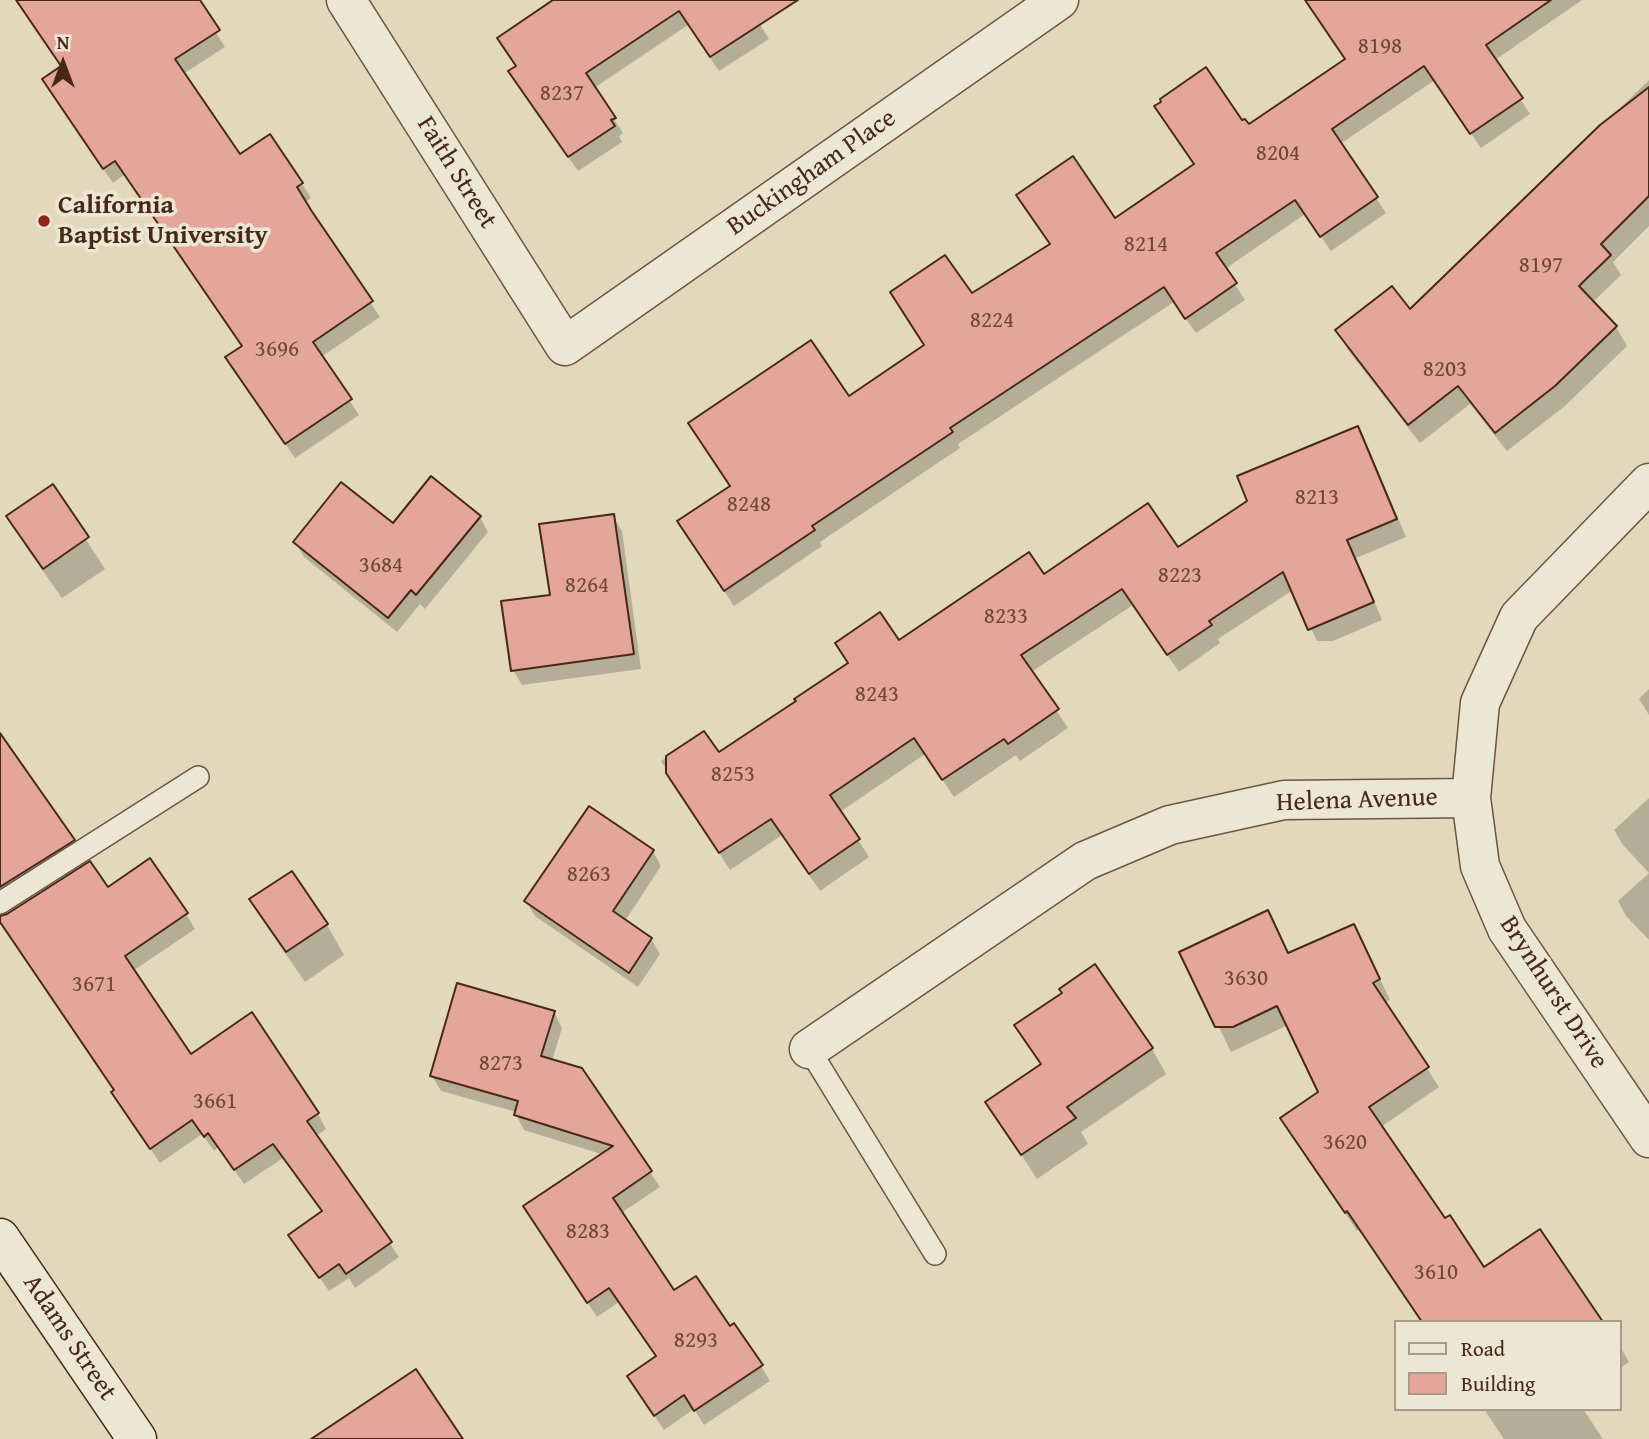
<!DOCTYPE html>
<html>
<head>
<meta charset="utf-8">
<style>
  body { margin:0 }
  #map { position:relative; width:1649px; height:1439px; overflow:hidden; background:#e2d9bd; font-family:"Gentium Book Plus",serif }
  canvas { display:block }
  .legend { position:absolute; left:1394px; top:1320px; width:228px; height:91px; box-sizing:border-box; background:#ece6d4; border:2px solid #aa9a88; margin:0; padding:9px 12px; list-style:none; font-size:21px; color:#472916 }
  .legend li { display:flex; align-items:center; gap:14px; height:35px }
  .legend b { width:35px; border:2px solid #aa9a88 }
  .north { position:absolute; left:28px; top:28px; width:70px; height:70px; -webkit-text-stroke:5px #ece6d4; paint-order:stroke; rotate:0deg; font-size:19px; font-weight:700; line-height:28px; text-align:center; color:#472916 }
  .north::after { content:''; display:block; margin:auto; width:24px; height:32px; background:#472916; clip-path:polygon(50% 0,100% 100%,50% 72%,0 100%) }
</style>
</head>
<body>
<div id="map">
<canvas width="1649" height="1439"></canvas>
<ul class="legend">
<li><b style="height:9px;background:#ece6d4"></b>Road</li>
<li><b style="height:19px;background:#e4a69b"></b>Building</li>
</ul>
<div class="north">N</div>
</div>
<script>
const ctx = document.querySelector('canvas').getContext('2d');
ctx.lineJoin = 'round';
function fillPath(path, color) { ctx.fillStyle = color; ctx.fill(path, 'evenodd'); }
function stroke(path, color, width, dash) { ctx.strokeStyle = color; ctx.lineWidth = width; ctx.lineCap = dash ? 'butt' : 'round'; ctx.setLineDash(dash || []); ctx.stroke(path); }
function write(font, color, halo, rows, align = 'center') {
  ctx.font = font + ' "Gentium Book Plus",serif'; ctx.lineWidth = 7; ctx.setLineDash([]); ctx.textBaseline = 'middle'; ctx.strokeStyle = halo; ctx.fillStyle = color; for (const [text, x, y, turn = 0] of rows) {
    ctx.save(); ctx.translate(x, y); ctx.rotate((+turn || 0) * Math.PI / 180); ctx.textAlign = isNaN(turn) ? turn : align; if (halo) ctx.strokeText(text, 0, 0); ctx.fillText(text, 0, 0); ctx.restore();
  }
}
const shadow = new Path2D(`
  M16,0H195L225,47L183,74L240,156L302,184L311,198L304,203L380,317L321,357L359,415L295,458L236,373L243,347L124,175L113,183L52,94L44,80L63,67Z
  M556,0H745L769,39L719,71L688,25L594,88L623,133L619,136L622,142L578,171L519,86L517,67Z
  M1306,0H1582L1495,60L1530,114L1481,148L1435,80L1340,144L1386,213L1331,251L1305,214L1225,269L1245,300L1196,333L1174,302L958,444L960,448L820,542L822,546L734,606L688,537L731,487L849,398L925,346L971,296L1051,246L1018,196L1114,220L1195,165L1242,123L1249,126L1346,60Z
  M1649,80V226L1613,262L1621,275L1592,303L1616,327L1627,346L1565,406L1507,451L1470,404L1420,443L1348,350L1337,331L1410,312L1619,113L1617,111Z
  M1357,428L1367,445L1406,537L1356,558L1382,620L1333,641H1317L1293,590L1218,639L1220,643L1179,672L1133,605L1031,672L1068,728L1020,761L1016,755L954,797L925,754L840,812L869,857L820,891L782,835L730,870L661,761L704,733L718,754L898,642L1044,576L1177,550Z
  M52,487L105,569L62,598L26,547L9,516Z
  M613,516L622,531L641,669L522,685L513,670L552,597Z
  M480,517L488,532L425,609L420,604L397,632L304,557L295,542Z
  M1649,689V715L1639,699Z
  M0,741L82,856L0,898Z
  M1649,798V940L1626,916L1618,901L1649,873L1623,845L1614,830Z
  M653,851L661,866L625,921L651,939L660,954L638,987L535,916L526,901Z
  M107,889L186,914L195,929L133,971L191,1056L318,1114L326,1129L316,1136L399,1257L355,1288L349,1278L329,1291L290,1235L323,1212L283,1158L244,1184L218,1147L214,1151L202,1134L160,1163L122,1107L115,1092Z
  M252,900L327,925L344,955L305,982L269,930Z
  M1267,912L1289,955L1364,945L1390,1000L1384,1002L1439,1087L1381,1127L1445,1221L1484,1269L1539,1231L1603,1322H1423L1359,1230L1357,1231L1282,1119L1320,1093L1288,1025L1231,1052L1182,952Z
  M554,1012L562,1028L552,1061L580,1069L660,1187L621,1213L674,1292L729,1329L761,1366L770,1381L704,1425L694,1409L664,1430L638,1391L657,1357L619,1302L597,1317L534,1222L604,1155L524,1130L516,1115V1112L441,1091L432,1076Z
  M1017,1026L1152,1049L1166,1074L1081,1132L1088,1144L1037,1179L987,1102L1041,1066Z
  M1619,1345L1629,1362L1619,1369Z
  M1484,1409H1583L1603,1439H1504Z`);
const building = new Path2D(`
  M16,0H200L220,30L175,59L240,154L270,134L303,183L297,187L311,210L373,301L313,342L352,399L285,444L225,357L242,346L115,161L103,169L42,79L61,66Z
  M553,0H798L710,57L679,11L586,73L616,118L611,120L615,126L568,157L508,71L516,66L497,38Z
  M1305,0H1551L1486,45L1523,98L1470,134L1424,66L1332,129L1378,197L1320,237L1295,200L1216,253L1237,283L1185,319L1164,287L950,428L953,432L812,526L815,530L724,591L677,521L730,486L688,423L811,340L849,396L924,345L890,292L945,255L972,293L1050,244L1016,195L1073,156L1115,218L1194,164L1154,106L1161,102L1160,99L1206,67L1242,120L1245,119L1249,124L1345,59Z
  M1649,87V196L1601,244L1611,255L1579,286L1617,326L1555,386L1495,433L1458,386L1408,425L1335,330L1392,286L1410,309L1600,125Z
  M1358,426L1397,519L1347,540L1374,602L1308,630L1283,572L1209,621L1212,625L1167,655L1122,589L1021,655L1059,709L1008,744L1004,739L942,780L914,738L830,795L860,839L809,874L771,819L719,853L666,773V756L704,731L719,752L796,701L794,699L848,663L835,643L880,612L899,640L1029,552L1044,574L1148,503L1178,547L1247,501L1237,476Z
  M431,476L481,516L416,595L411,590L388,618L293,542L341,482L393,523Z
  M53,484L89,537L43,569L6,516Z
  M614,514L634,654L511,671L501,601L550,595L539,524Z
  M0,733L75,840L0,887Z
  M589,806L654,850L613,911L652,938L629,973L524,901Z
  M150,858L188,913L125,956L191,1054L252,1012L319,1113L307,1121L392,1242L346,1274L339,1264L319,1278L288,1235L322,1211L273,1144L234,1170L208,1133L204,1137L192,1120L150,1149L111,1092L114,1090L0,922V916L7,914L90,861L108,887Z
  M292,871L328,924L286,952L249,899Z
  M1268,910L1288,953L1354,924L1380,979L1373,983L1429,1067L1369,1107L1445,1218L1450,1215L1484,1267L1540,1229L1603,1322H1422L1347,1211L1345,1213L1280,1118L1318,1092L1277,1006L1233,1027H1215L1179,952Z
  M1095,964L1153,1048L1067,1107L1076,1118L1021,1155L985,1102L1041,1064L1014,1025L1062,993L1059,989Z
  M457,983L555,1011L541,1056L582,1068L652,1171L613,1198L674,1290L696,1276L730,1326L734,1323L763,1365L694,1411L684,1395L654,1416L627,1376L656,1356L609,1288L587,1303L523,1206L613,1146L514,1115L518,1101L430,1076Z
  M416,1369L463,1439H311Z`);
const lane = new Path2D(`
  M0,903L198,777
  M809,1049L935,1254`);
const street = new Path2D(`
  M346,0L565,346L1059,0
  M1471,798L1480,866L1507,929L1649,1138
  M809,1049L1085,861L1170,825L1284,800L1471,798L1480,703L1519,617L1649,483`);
const secondary = new Path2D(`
  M0,1238L137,1439`);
const markers = [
  [44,221,7,"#8f2418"]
];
const numberNames = [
  ["8198",1380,47],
  ["8237",562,94],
  ["8204",1278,154],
  ["8214",1146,245],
  ["8197",1541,266],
  ["8224",992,321],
  ["3696",277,350],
  ["8203",1445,370],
  ["8213",1317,498],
  ["8248",749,505],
  ["3684",381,566],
  ["8223",1180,576],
  ["8264",587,586],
  ["8233",1006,617],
  ["8243",877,695],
  ["8253",733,775],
  ["8263",589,875],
  ["3630",1246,979],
  ["3671",94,985],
  ["8273",501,1064],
  ["3661",215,1102],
  ["3620",1345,1143],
  ["8283",588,1232],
  ["3610",1436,1273],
  ["8293",696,1341]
];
const streetNames = [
  ["Faith Street",456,173,58],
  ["Buckingham Place",812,173,-35],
  ["Helena Avenue",1357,801,-2],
  ["Brynhurst Drive",1553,993,57],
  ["Adams Street",69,1338,56]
];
const poiNames = [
  ["California",58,206],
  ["Baptist University",58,236]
];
fillPath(shadow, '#0003');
fillPath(building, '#e4a69b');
stroke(building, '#472916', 2);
stroke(lane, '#6e5540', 24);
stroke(street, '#6e5540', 41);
stroke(secondary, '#472916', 41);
stroke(lane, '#ece6d4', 21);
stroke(street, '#ece6d4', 38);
stroke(secondary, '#ece6d4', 38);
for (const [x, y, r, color] of markers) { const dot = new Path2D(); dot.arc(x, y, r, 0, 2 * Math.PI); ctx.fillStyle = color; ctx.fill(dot); stroke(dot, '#ece6d4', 2.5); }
write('23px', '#6e4837', null, numberNames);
write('26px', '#472916', '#ece6d4', streetNames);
write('bold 26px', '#472916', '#ece6d4', poiNames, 'left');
</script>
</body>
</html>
